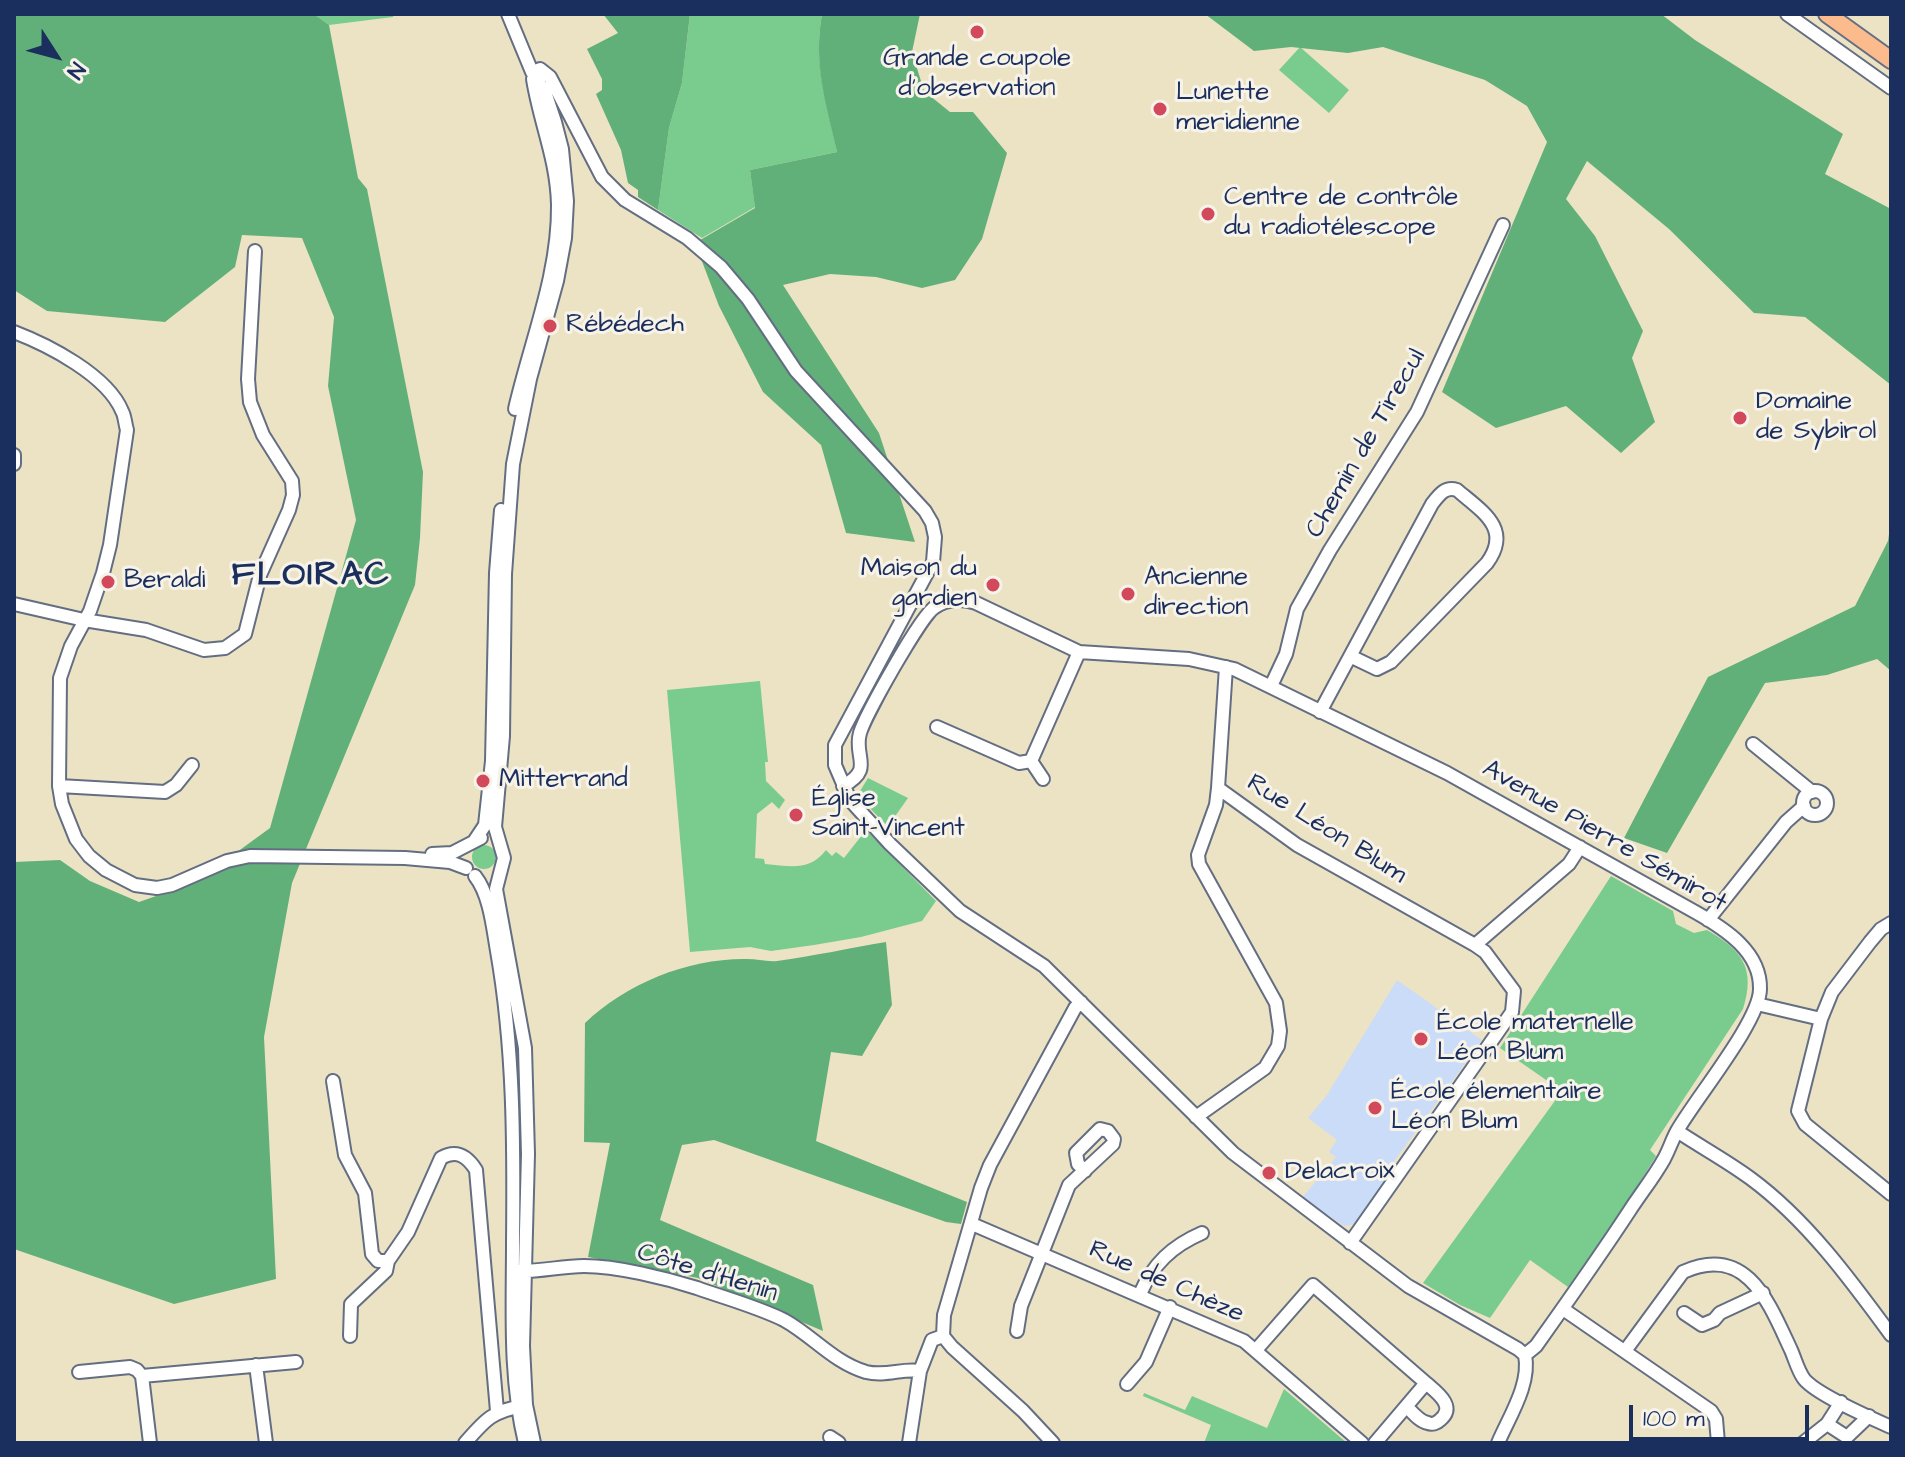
<!DOCTYPE html>
<html>
<head>
<meta charset="utf-8">
<style>
  body { margin:0 }
  #map { position:relative; width:1905px; height:1457px; overflow:hidden; background:#ece3c4; font-family:"Architects Daughter",sans-serif }
  canvas { display:block }
  .frame { position:absolute; inset:0; border:16px solid #1b2f5e; pointer-events:none }
  .north { position:absolute; left:16px; top:16px; width:80px; height:80px; -webkit-text-stroke:6px #f7f3e8; paint-order:stroke; rotate:126deg; font-size:22px; font-weight:700; line-height:32px; text-align:center; color:#1b2f5e }
  .north::after { content:''; display:block; margin:auto; width:28px; height:36px; background:#1b2f5e; clip-path:polygon(50% 0,100% 100%,50% 72%,0 100%) }
  .scale { position:absolute; left:1629px; top:1405px; width:180px; height:36px; box-sizing:border-box; border:4px solid #1b2f5e; border-top:0; padding-left:10px; font-size:24px; line-height:28px; white-space:nowrap; color:#1b2f5e; -webkit-text-stroke:6px #f7f3e8; paint-order:stroke }
</style>
</head>
<body>
<div id="map">
<canvas width="1905" height="1457"></canvas>
<div class="frame"></div>
<div class="north">N</div>
<div class="scale">100 m</div>
</div>
<script>
const ctx = document.querySelector('canvas').getContext('2d');
ctx.lineJoin = 'round';
function fillPath(path, color) { ctx.fillStyle = color; ctx.fill(path, 'evenodd'); }
function stroke(path, color, width, dash) { ctx.strokeStyle = color; ctx.lineWidth = width; ctx.lineCap = dash ? 'butt' : 'round'; ctx.setLineDash(dash || []); ctx.stroke(path); }
function write(font, color, halo, rows, align = 'center') {
  ctx.font = font + ' "Architects Daughter",sans-serif'; ctx.lineWidth = 6; ctx.setLineDash([]); ctx.textBaseline = 'middle'; ctx.strokeStyle = halo; ctx.fillStyle = color; for (const [text, x, y, turn = 0] of rows) {
    ctx.save(); ctx.translate(x, y); ctx.rotate((+turn || 0) * Math.PI / 180); ctx.textAlign = isNaN(turn) ? turn : align; if (halo) ctx.strokeText(text, 0, 0); ctx.fillText(text, 0, 0); ctx.restore();
  }
}
const built = new Path2D(`
  M1397,980L1482,1040L1385,1174L1388,1180L1356,1224L1344,1226L1302,1198L1336,1157L1329,1152L1337,1140L1308,1118L1327,1095Z`);
const green = new Path2D(`
  M314,14H394L393,17L329,25Z
  M690,14H822C813,64 827,103 837,152L750,170L755,207L702,238L658,210L669,128L682,83Z
  M1300,47L1349,90L1329,113L1279,70Z
  M760,681L768,762H765L766,781L785,800L779,809L772,802L757,814L755,858L764,859L765,864C790,866 809,872 826,850L832,856L836,852L844,858L866,830L936,901L922,921L861,937L814,945L771,951L750,947L690,952L667,690Z
  M868,778L908,798L891,822L898,828L894,833L862,800L860,791Z
  M472 857a12 12 0 1 1 24 0a12 12 0 1 1-24 0Z
  M1611,876L1673,911L1676,924L1694,933L1707,930C1742,950 1756,968 1743,1009L1650,1150L1656,1156L1622,1211L1568,1287L1530,1260L1490,1318L1460,1305L1423,1283L1562,1091L1500,1048Z
  M1284,1389L1347,1443H1204L1211,1425L1143,1396L1144,1393L1185,1410L1192,1396L1267,1428Z`);
const forest = new Path2D(`
  M14,14H314L329,25L358,178L367,189L423,472L420,538L415,585L292,883L264,1037L276,1279L174,1304L14,1249V862L60,860L90,881L139,902L196,882L270,828L356,520L328,386L334,317L302,238L242,235L235,267L165,322L47,311L14,290Z
  M603,14H690L682,83L669,128L658,210L638,197V190L628,183L621,150L596,94L602,90V79L587,49L618,33Z
  M822,14H920L912,52L924,91L950,112H973L1007,153L982,239L955,280L922,288L876,277L830,274L783,285L879,433L915,542L846,533L821,445L763,392L719,306L695,243L755,208L750,170L837,152C826,103 813,64 822,14Z
  M1205,14H1661L1695,40L1843,134L1825,174L1891,209V385L1805,317L1754,313L1669,229L1587,161L1566,199L1595,236L1643,331L1632,358L1655,422L1621,453L1566,406L1496,428L1442,392L1547,142L1527,106L1485,80L1383,47L1348,53L1291,47L1254,51Z
  M1891,521V671L1877,659L1827,675L1765,683L1667,853L1624,838L1708,677L1855,606L1888,541Z
  M886,942L892,1005L862,1056L831,1052L816,1141L967,1202L961,1224L946,1222L714,1140L682,1145L660,1220L813,1285L823,1331L698,1278L588,1257L610,1143L584,1142L585,1023C627,983 689,958 747,959C757,959 767,962 777,961C814,956 850,948 886,942Z`);
const minor = new Path2D(`
  M508,14L532,72L545,92L555,122L562,149L567,201L565,238L557,281L530,379L513,464L505,574L503,736L495,827L504,858L496,889L525,1048L528,1154L523,1346L526,1405L534,1443
  M1787,14L1891,88
  M532,72L540,69L550,77L602,177L625,200L687,238L721,267L748,299L796,371L925,511L932,523L935,537L933,562L835,745V765L850,800L890,844L960,911L1044,966L1233,1153L1408,1286L1518,1349L1525,1355
  M14,332C48,345 107,375 122,411C125,416 125,424 127,430L110,545L103,573L90,611L71,646L60,678L59,786L62,804L76,839L89,856L106,870L135,885L157,888L172,885L227,861L250,856L405,858L450,862L466,868
  M515,409C530,343 559,274 558,205C557,159 540,123 533,79
  M14,455V464
  M14,604L84,620L146,630L204,650L225,648L245,634L260,575L289,510L293,495L292,481L263,435L250,402L248,379L255,251
  M1226,667L1218,788L1297,845L1475,945L1485,952L1514,991L1512,1012L1350,1243
  M1271,686L1286,654L1297,609L1330,550L1417,412L1503,225
  M1320,712L1432,504C1439,495 1445,486 1457,490C1483,512 1512,529 1487,563L1391,662L1377,669L1352,657
  M937,727L1019,763L1031,761L1079,652
  M1753,744L1812,792
  M1031,761L1043,779
  M59,786L165,792L176,785L192,765
  M843,786C875,769 853,757 860,733C865,716 921,615 935,607C947,599 963,598 976,603L1079,652L1189,659L1234,669L1447,773L1697,913C1725,929 1761,952 1760,989C1760,1021 1695,1099 1677,1131C1672,1140 1669,1150 1664,1159C1654,1177 1641,1193 1630,1210C1600,1256 1568,1301 1536,1346L1525,1355
  M1803 803a12 12 0 1 1 24 0a12 12 0 1 1-24 0Z
  M475,840L485,825L492,761L496,573L501,510
  M432,854L452,853L481,838
  M475,876C490,895 493,928 497,951C514,1048 514,1145 513,1243C513,1310 509,1377 525,1443
  M1708,920L1786,822L1804,806
  M1891,923L1881,929L1870,942L1832,992L1821,1019L1798,1111L1805,1124L1891,1194
  M1475,945L1569,864L1580,847
  M1757,1004L1821,1019
  M333,1081L345,1155L365,1193L372,1254L378,1261H388
  M1196,1117L1265,1068L1278,1046L1280,1031L1276,1003L1199,864L1198,855L1216,805L1218,788
  M1677,1131C1701,1147 1727,1161 1750,1178C1806,1219 1850,1279 1891,1335
  M972,1224L1244,1341L1362,1443
  M517,1271C540,1272 561,1266 584,1266C617,1266 665,1278 697,1288C725,1298 758,1307 784,1320C813,1336 833,1362 866,1372C886,1377 902,1368 920,1371
  M1140,1294C1153,1264 1172,1246 1202,1233
  M1563,1309L1711,1411L1716,1419L1718,1443
  M1684,1313L1702,1325L1714,1320L1720,1313L1763,1293
  M1017,1331L1021,1306L1069,1185L1113,1144L1114,1139L1108,1131L1100,1129L1076,1153L1078,1164L1085,1171
  M350,1336L351,1304L386,1271L388,1261L408,1232L441,1158C457,1149 467,1156 476,1170L497,1411
  M1256,1350L1313,1285L1426,1383L1375,1443
  M1625,1351L1683,1272C1747,1243 1769,1303 1791,1350C1795,1359 1798,1371 1804,1379C1817,1395 1871,1418 1891,1427
  M256,1365L266,1443
  M79,1372L130,1367L137,1370L142,1376L296,1362
  M142,1376L150,1443
  M1127,1384L1146,1362L1170,1307
  M1407,1407C1412,1412 1420,1422 1428,1423C1432,1425 1437,1423 1440,1420C1457,1406 1436,1392 1426,1383
  M1827,1424L1847,1437L1869,1416
  M830,1437L839,1443
  M465,1443C485,1420 492,1411 523,1406
  M909,1443L920,1371L932,1340L943,1336
  M1053,1443L1023,1411L952,1347L943,1336L944,1315L981,1188L990,1165L1075,1008L1081,1002
  M1498,1443C1509,1417 1531,1384 1525,1355
  M1803,1443L1827,1424L1841,1402`);
const major = new Path2D(`
  M1827,14L1891,60`);
const markers = [
  [977,32,8,"#d1495b"],
  [1160,109,8,"#d1495b"],
  [1208,214,8,"#d1495b"],
  [550,326,8,"#d1495b"],
  [1740,418,8,"#d1495b"],
  [108,582,8,"#d1495b"],
  [993,585,8,"#d1495b"],
  [1128,594,8,"#d1495b"],
  [483,781,8,"#d1495b"],
  [796,815,8,"#d1495b"],
  [1421,1039,8,"#d1495b"],
  [1375,1108,8,"#d1495b"],
  [1269,1173,8,"#d1495b"]
];
const poiNames = [
  ["Grande coupole",977,60,"center"],
  ["d'observation",977,90,"center"],
  ["Lunette",1176,94],
  ["meridienne",1176,124],
  ["Centre de contrôle",1224,199],
  ["du radiotélescope",1224,229],
  ["Rébédech",566,326],
  ["Domaine",1756,403],
  ["de Sybirol",1756,433],
  ["Maison du",977,570,"right"],
  ["gardien",977,600,"right"],
  ["Ancienne",1144,579],
  ["direction",1144,609],
  ["Beraldi",124,582],
  ["Mitterrand",499,781],
  ["Église",812,800],
  ["Saint-Vincent",812,830],
  ["École maternelle",1437,1024],
  ["Léon Blum",1437,1054],
  ["École élementaire",1391,1093],
  ["Léon Blum",1391,1123],
  ["Delacroix",1285,1173]
];
const streetNames = [
  ["Chemin de Tirecul",1367,444,-60],
  ["Rue Léon Blum",1326,830,32],
  ["Avenue Pierre Sémirot",1604,837,30],
  ["Côte d'Henin",707,1274,17],
  ["Rue de Chèze",1166,1283,24]
];
const districtNames = [
  ["FLOIRAC",311,577]
];
fillPath(built, '#cbdcf9');
fillPath(green, '#79cc8e');
fillPath(forest, '#62b079');
stroke(minor, '#646e82', 16);
stroke(major, '#646e82', 20);
stroke(minor, '#fff', 12);
stroke(major, '#fbbb8c', 16);
for (const [x, y, r, color] of markers) { const dot = new Path2D(); dot.arc(x, y, r, 0, 2 * Math.PI); ctx.fillStyle = color; ctx.fill(dot); stroke(dot, '#f7f3e8', 3); }
write('26px', '#1b2f5e', '#f7f3e8', poiNames, 'left');
write('26px', '#1b2f5e', '#f7f3e8', streetNames);
ctx.letterSpacing = '2px';
write('bold 34px', '#1b2f5e', '#f7f3e8', districtNames);
ctx.letterSpacing = '0px';
</script>
</body>
</html>
